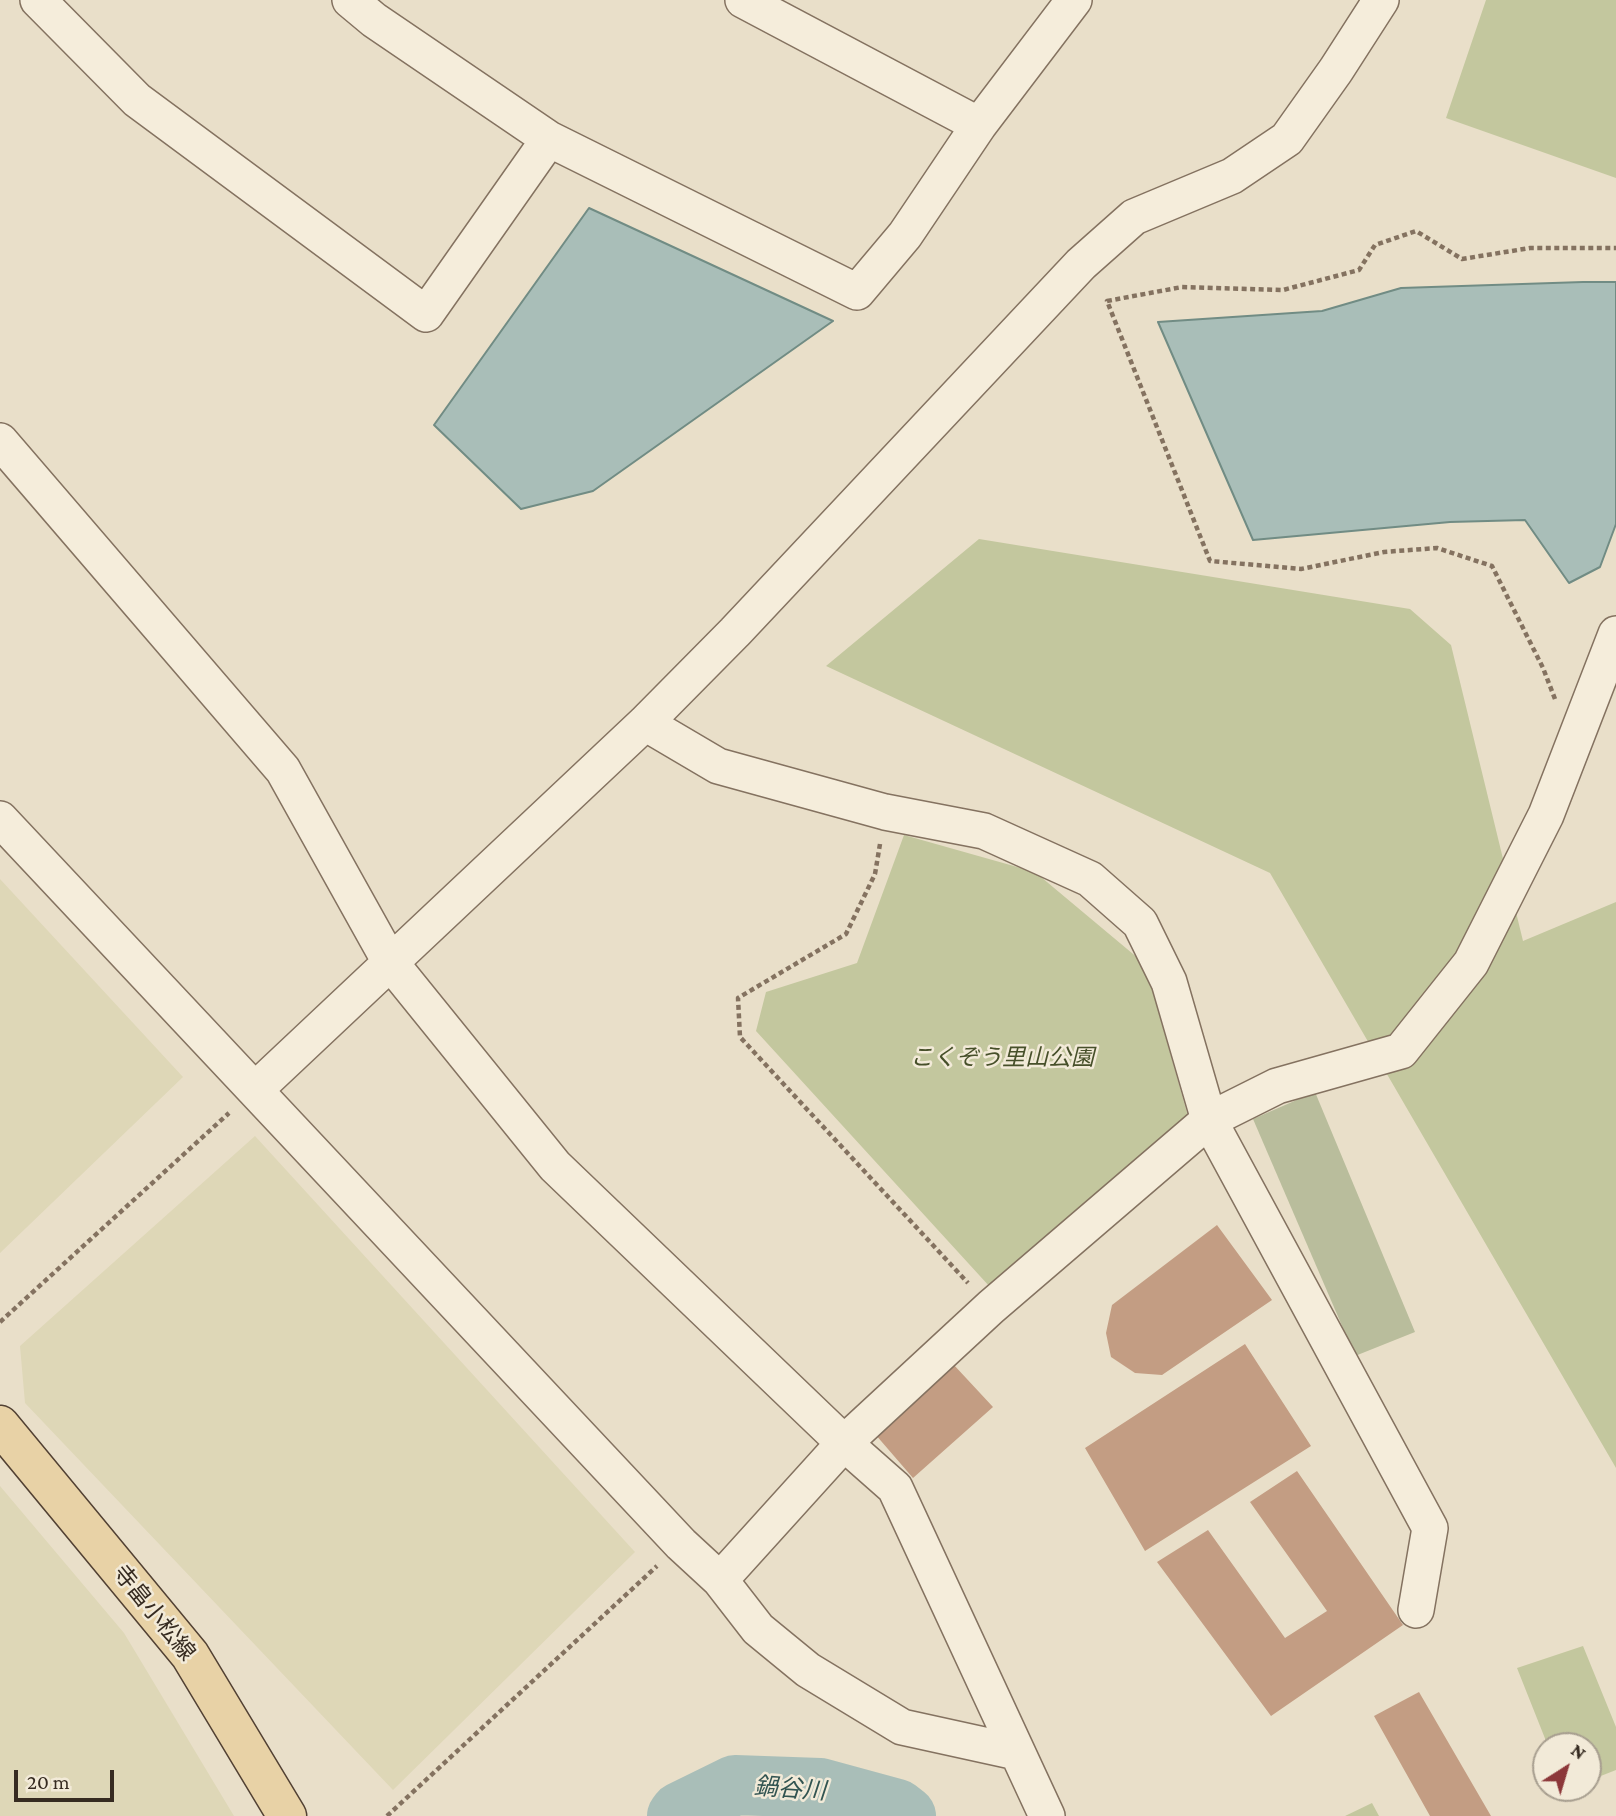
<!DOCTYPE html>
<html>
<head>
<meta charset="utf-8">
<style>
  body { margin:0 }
  #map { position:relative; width:1616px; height:1816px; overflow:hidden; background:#e9dfc9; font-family:"Crimson Pro",serif }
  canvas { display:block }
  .north { position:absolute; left:1532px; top:1732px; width:70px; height:70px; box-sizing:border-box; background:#f2ead8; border:2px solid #a79e8f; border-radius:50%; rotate:37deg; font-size:19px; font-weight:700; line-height:28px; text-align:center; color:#362b21 }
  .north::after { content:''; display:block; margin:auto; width:24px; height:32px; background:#8c3739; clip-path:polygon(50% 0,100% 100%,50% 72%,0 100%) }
  .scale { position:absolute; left:14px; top:1770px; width:100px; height:32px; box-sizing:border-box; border:4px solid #362b21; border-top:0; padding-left:9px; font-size:21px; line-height:24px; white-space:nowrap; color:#362b21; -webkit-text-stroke:5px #f2ead8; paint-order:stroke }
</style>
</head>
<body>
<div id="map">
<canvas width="1616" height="1816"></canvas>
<div class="north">N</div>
<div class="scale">20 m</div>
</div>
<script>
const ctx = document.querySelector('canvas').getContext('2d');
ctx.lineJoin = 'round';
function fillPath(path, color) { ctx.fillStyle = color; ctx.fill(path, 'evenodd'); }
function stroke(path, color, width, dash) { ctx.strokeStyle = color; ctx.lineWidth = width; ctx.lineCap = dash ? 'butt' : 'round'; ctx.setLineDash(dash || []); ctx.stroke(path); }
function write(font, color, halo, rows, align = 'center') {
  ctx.font = font + ' "Crimson Pro","Noto Sans JP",serif'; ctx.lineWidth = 5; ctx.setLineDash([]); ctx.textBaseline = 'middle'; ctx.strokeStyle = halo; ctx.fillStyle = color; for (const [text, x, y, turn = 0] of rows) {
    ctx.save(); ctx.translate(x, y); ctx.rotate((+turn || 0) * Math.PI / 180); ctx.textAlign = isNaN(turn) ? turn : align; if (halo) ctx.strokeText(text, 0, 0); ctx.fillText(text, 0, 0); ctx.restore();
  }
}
const farmland = new Path2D(`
  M0,879L183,1077L0,1253Z
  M255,1136L635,1552L393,1790L25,1403L20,1346Z
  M0,1486L124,1633L234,1816H0Z`);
const green = new Path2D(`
  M1486,0H1616V178L1446,118Z
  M979,539L1410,609L1451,645L1523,941L1616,902V1468L1270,873L826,666Z
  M904,835L1035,872L1145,964L1189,1120L990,1287L756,1031L766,992L857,963Z
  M1583,1646L1616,1727V1770L1588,1781V1746H1548L1517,1668Z
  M1372,1803L1379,1816H1345Z`);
const cemetery = new Path2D(`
  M1315,1092L1415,1332L1355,1356L1253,1119Z`);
const water = new Path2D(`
  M589,208L833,321L593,491L521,509L434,425Z
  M1583,282H1616V524L1600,567L1569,583L1525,520L1450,522L1253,540L1158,322L1322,311L1401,288Z`);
const river = new Path2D(`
  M677,1816L680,1812L735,1785L820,1788L897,1809L906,1816`);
const building = new Path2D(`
  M1217,1225L1272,1300L1162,1375L1135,1373L1111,1357L1106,1333L1112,1305Z
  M1245,1344L1311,1446L1145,1551L1085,1448Z
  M953,1364L993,1407L913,1478L875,1434Z
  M1297,1471L1403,1625L1271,1716L1157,1562L1208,1530L1285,1638L1327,1611L1250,1502Z
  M1419,1692L1491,1816H1430L1374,1716Z`);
const path = new Path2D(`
  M1555,699L1543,668L1492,566L1437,548L1384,552L1301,569L1210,561L1107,301L1182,287L1283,290L1359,270L1375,245L1416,231L1462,259L1530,248H1616
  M880,844L875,874L846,934L738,998L740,1037L968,1283
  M0,1322L229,1113
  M387,1816L657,1566`);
const minor = new Path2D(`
  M38,0L137,100L426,314L549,139
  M350,0L374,20L549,139L857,292L905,235L979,125L1074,0
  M743,0L979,125
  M0,441L283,770L390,962L555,1166L844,1443L895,1488L1047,1816
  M645,723L718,766L885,812L984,831L1090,879L1140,923L1169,982L1209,1120L1430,1528L1416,1610
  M0,819L681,1544L720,1580L758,1629L808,1670L902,1727L1016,1752
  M255,1090L645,723L735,632L1081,264L1134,217L1232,176L1287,139L1336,70L1381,0
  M720,1580L844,1443L991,1307L1209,1120L1277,1086L1401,1051L1471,963L1546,815L1616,634`);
const major = new Path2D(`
  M0,1425L190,1655L287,1816`);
const parkNames = [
  ["こくぞう里山公園",1002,1058]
];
const streetNames = [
  ["寺畠小松線",154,1613,51]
];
const waterNames = [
  ["鍋谷川",790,1789,4]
];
fillPath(farmland, '#ded7b7');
fillPath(green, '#c3c79e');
fillPath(cemetery, '#b9bd9c');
fillPath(water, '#a9beb8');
stroke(water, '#718c84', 2);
stroke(river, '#a9beb8', 60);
fillPath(building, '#c39d83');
stroke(minor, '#847260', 38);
stroke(major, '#524133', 41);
stroke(path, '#847260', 4.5, [5, 3.5]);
stroke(minor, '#f5eddb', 35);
stroke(major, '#e8d2a6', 38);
write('italic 23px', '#47502a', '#f2ead8', parkNames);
write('23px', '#362b21', '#f2ead8', streetNames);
write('italic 24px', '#325451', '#f2ead8', waterNames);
</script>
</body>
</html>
